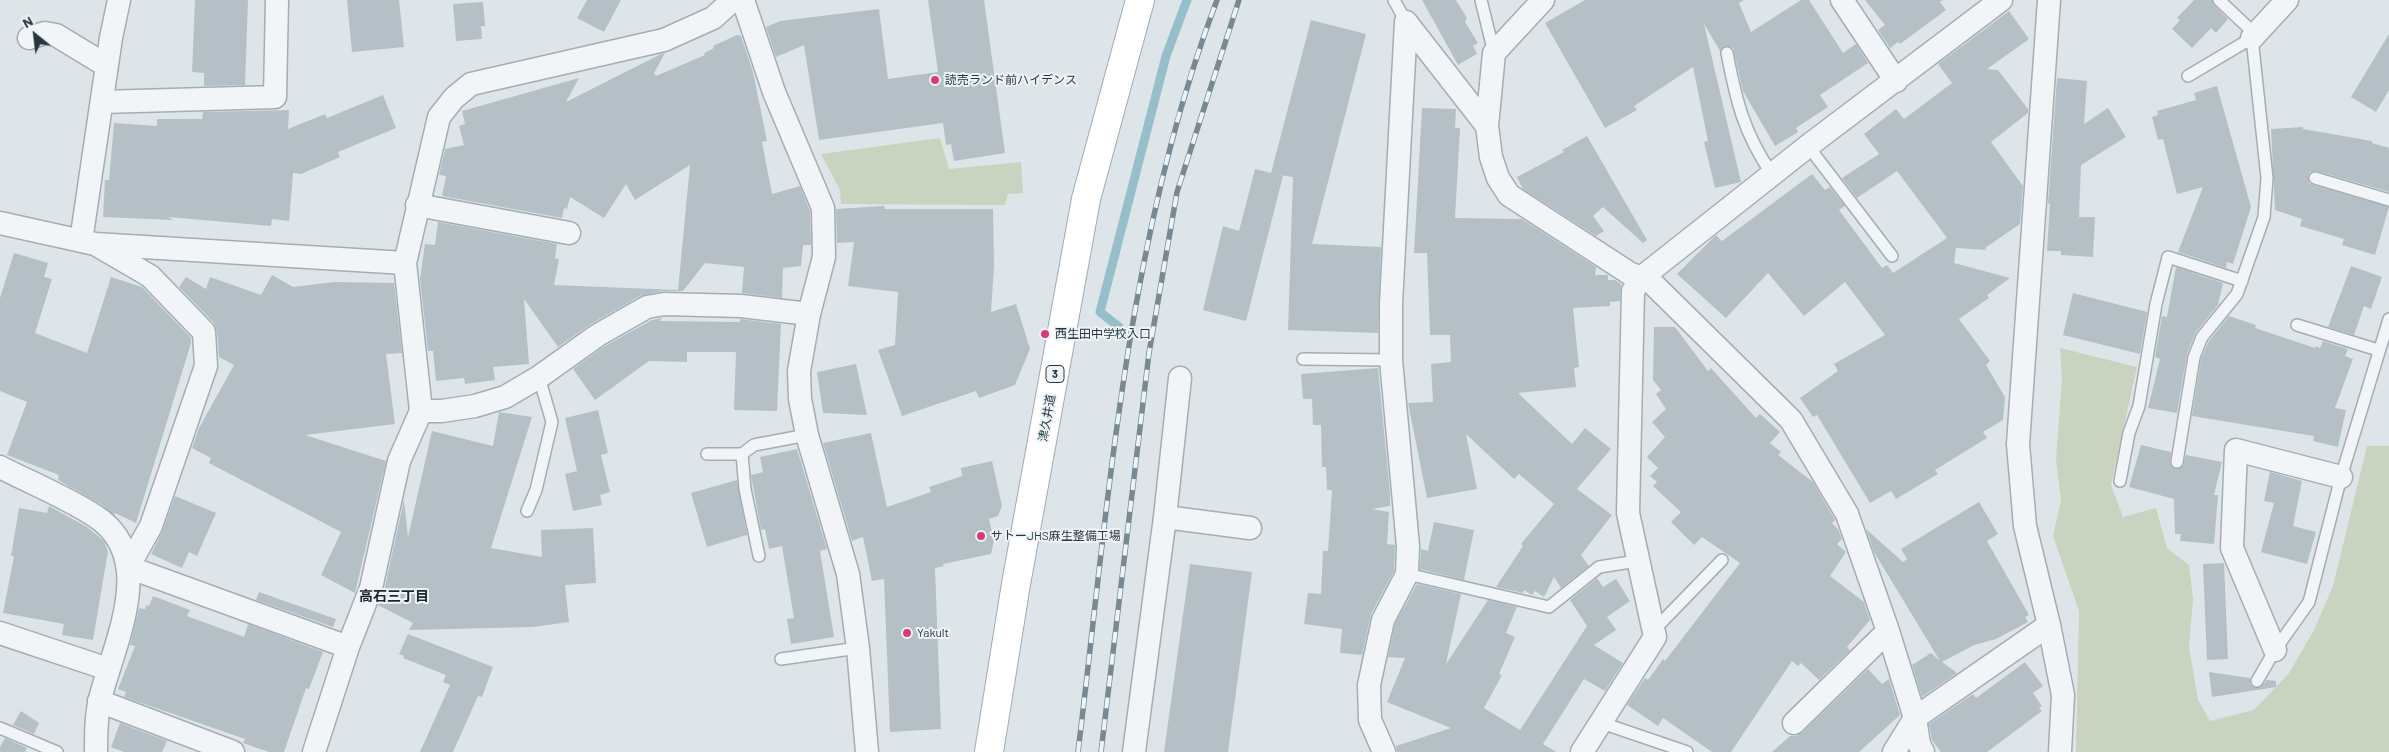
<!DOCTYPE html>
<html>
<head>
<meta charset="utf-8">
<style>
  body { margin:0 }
  #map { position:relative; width:2389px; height:752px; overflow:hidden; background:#dee5e9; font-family:Barlow,sans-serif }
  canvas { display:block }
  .north { position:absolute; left:10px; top:10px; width:50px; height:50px; -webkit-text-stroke:4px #eef4f6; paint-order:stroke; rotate:331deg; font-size:14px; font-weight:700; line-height:20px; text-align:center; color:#263741 }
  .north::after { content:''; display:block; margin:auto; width:18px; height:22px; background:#263741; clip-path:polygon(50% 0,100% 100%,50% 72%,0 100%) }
</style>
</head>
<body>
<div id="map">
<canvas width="2389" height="752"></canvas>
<div class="north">N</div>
</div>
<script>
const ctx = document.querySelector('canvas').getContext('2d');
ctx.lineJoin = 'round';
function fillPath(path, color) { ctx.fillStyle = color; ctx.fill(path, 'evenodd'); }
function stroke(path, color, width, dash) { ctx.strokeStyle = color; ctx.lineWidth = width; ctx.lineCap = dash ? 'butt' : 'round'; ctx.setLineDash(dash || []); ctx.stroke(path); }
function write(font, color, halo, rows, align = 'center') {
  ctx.font = font + ' Barlow,"Noto Sans JP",sans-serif'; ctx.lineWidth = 4; ctx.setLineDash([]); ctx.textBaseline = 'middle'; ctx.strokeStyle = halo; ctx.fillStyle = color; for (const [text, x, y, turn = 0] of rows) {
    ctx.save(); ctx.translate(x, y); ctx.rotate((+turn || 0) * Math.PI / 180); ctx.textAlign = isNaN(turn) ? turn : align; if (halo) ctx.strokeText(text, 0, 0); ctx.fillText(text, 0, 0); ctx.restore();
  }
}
const green = new Path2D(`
  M940,138L949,169L1021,162L1023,193L1008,194L1005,205L841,204L840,190L821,154Z
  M2060,348L2137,367L2111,485L2123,517L2156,508L2167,548L2189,565L2193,599L2189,647L2198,700L2210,721L2254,710L2289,673L2314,630L2333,586L2367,446H2389V752H2076L2079,611L2053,536L2061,500L2056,459L2062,379Z`);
const stream = new Path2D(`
  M1119,327L1100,312L1166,56L1187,0`);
const building = new Path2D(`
  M195,0H248L245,85L204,86V73L192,72Z
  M347,0H399L404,47L352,52Z
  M587,0H621L604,32L577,18Z
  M928,0H984L1005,153L954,161L951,144L946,145L943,123L819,140L804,45L776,57L766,27L780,21L879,9L888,79L938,72Z
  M1422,0H1456L1467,18L1465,22L1478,43L1473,46L1477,54L1458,65Z
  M1585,0H1744L1739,3L1751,32L1801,0H1809L1843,53L1856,44L1868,63L1820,95L1828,107L1796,128L1798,132L1775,146L1743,91L1733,48L1725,46L1720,51L1704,24L1741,182L1715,188L1704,142L1708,141L1693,67L1634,106L1637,110L1605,128L1545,23Z
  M1865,0H1943L1940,2L1946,10L1900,44L1898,42L1890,48L1878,30L1885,25Z
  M2194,0H2212L2214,5L2228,19L2216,33L2211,28L2192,48L2172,29L2180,20L2177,18Z
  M483,2L485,26H481L482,39L456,41L453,4Z
  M2009,11L2029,39L1987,69L1998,70L2028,109V113L1991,142L2023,186L2020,224L1985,248L1987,250L1956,248L1954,263L2010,278L1987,295L1989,298L1959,319L1990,361L1986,365L2005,397L2003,420L1983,432L1987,438L1935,470L1938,474L1896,499L1891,491L1870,503L1817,415L1813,417L1800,398L1838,371L1834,364L1885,335L1845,282L1804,316L1768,273L1726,318L1677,274L1716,235L1722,241L1812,174L1825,190L1830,187L1845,206L1839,210L1882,268L1887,265L1893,273L1947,238L1897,171L1857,198L1842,178L1879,154L1864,134L1896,109L1904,119L1952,83L1938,64Z
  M1311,20L1366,34L1312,244L1381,247L1378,333L1288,330L1293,177L1279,175L1283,176L1246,321L1203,310L1223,226L1239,231L1255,169L1271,173Z
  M2389,34V90L2376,112L2351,97Z
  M737,35L741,36L753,72L767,141L762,142L772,194L800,186L810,211L811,245H803L801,266L783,268L782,298L742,293L744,267L705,263L683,291H662L640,296L591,324L558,347L524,299L529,364L493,367L495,380L465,384L464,378L436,381L433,351H428L420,279L425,244L435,245L438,222L557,244L555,258L559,259L554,285L678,290L690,165L635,200L626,184L604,218L570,197L567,209L564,208L562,218L442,196L446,176L439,175L445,149L464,145L459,126L465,124L462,111L579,78L566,102L661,54L665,53L654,73L656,76L705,55L704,53L714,48L713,46Z
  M2057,78L2087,81L2084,124L2108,108L2126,137L2081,165L2079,217H2095L2093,257L2061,255V251H2047L2050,203L2048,204Z
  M2217,86L2251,207L2233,264L2227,262L2226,268L2178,252L2203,187L2177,194L2163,139L2158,140L2152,117L2158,115L2157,111L2196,100L2194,93Z
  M383,95L396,128L338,152L340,157L301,174L293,173L289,221L272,219L271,226L168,217L173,220L103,217L105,180H109L114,123L157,126V119H202L203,112L289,110L288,129L325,114L327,118Z
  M1422,108L1456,109L1455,128H1460L1455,218L1522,219L1596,267L1595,275H1608V280H1615L1621,284L1620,301L1610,302V306L1573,308L1579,367L1574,368L1576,387L1518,393L1572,444L1585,428L1611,449L1577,489L1612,515L1581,555L1589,566L1561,588L1554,577L1544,597L1535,591L1532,595L1524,590L1523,593L1496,587L1523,546L1521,544L1554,504L1519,474L1514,479L1466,434L1477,489L1427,498L1408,403L1433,402L1431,364L1451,362L1450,335H1430L1427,253H1414Z
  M2303,127V129L2372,141V143L2389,148V192L2317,171L2310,172L2308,176L2309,183L2313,185L2389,207L2375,255L2342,245L2344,239L2300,226L2302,219L2275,210L2271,129Z
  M1587,136L1647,240L1643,243L1603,207L1593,216L1604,231L1596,236L1523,189L1517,177L1564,152L1562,150Z
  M884,206L885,209H993L994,266L991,312L1016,304L1030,349L1015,385L979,398L976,391L902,416L878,350L895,345L898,292L848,286L854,242L837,243L836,209Z
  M14,253L48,263L44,277L52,279L35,333L87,353L111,277L142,287L191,338V343L136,523L115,513L114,516L102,505L58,480L59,475L7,455L27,402L0,391V298Z
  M2351,266L2382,277L2371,309L2364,306L2354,335L2328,327Z
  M2176,267L2223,283L2218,305L2196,332L2187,354L2177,413L2148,408L2160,359L2155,357L2162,316L2167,317Z
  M272,275L293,287L334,282L394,283L402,353L386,354L395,424L305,435L386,461L355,593L321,575L341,532L209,463L211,458L192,448L199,428L234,365L219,357L217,331L214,323L179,287L186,277L206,289L210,277L261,295Z
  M2073,293L2147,312L2140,354L2063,335Z
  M2229,316L2256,325L2255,328L2315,348L2316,346L2320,348L2323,341L2348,349L2345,356L2353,359L2335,408L2346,410L2338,447L2313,441L2314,436L2192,416L2201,359L2209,341Z
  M662,318L660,321L740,322V319L781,324L777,411L734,410L736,352H687V362L649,361L595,400L573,369L605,346L652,320Z
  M1654,327H1675L1708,371L1711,368L1756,418L1760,414L1780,432L1770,443L1781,452L1778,455L1813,482L1835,520L1832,523L1838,529L1842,539L1837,544L1846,552L1830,576L1864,602L1870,620L1847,647L1850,650L1819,680L1801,663L1798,666L1792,661L1731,752H1712L1663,718L1658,726L1627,705L1645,678L1648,680L1663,659L1665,661L1740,563L1702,537L1694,545L1671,522L1681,512L1653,486L1657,482L1650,476L1658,468L1647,457L1665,437L1652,422L1666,409L1656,394L1661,390L1653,380Z
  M856,364L867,415L823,413L817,372Z
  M1378,368L1390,494V506L1372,509L1389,512L1387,544L1395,545L1394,571L1371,614L1362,655L1340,653L1342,629L1304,624L1308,593L1321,594L1323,551H1328L1332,490H1327L1326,467H1322L1321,425H1313L1312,399H1303L1301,374Z
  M598,410L608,453L601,455L610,492L600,495L602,505L573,511L565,474L577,471L565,418Z
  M499,412L532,417L491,548L542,557L541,530L593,528L596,583L565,585L569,622L533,627L409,630L413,623L378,605L384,591L404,500L408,537L432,431L493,446Z
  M871,433L887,507L931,492L929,487L962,476L961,468L992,461L1002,506L998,516L989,519L994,541L991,554L943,564L944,566L935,568L941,729L890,732L884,579L872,581L863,537L852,541L823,443Z
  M2141,445L2171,452L2170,464L2175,469L2183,466L2186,455L2222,462L2214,495H2218L2214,544L2180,541L2181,534H2175L2174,499L2129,487Z
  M797,449L827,549L820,551L834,637L791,644L787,619L794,618L782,546L769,549L765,529L761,530L751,475L763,472L760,457Z
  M2270,472L2302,481L2293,526L2316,532L2307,564L2261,552L2274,503L2264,501Z
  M737,480L747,535L707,547L691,493Z
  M175,496L216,513L197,556L189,552L182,568L151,554L163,530Z
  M1979,502L1998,534L1987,541L2029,615L2025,617L2028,622L1996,639L1974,645L1942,662L1957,673L1922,697L1912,665L1931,653L1940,661L1874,552L1866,529L1903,562L1907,559L1901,549Z
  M49,506L87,527L104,541L108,551L93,640L62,635L64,624L3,613L14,556H11L19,508L47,513Z
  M1434,522L1474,530L1464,580L1420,569L1421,549L1428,551Z
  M2224,563L2228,659L2207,660L2203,564Z
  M1190,564L1252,572L1228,752H1164Z
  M1597,578L1603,587L1616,579L1630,601L1607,617L1616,630L1594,645L1623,663L1605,691L1584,679L1543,744L1556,752H1397L1396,746L1451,728L1387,702L1405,658L1388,657L1395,624L1417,584L1461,594L1446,664L1488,600L1517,607L1506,633L1515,637L1499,674L1502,675L1484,708L1520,730L1587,626L1570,600Z
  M259,592L336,619L333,627L256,600Z
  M153,596L190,610L187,616L244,637L248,624L323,652L309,689L306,688L284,752H269L243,743L245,739L124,697L126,692L118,689L135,646L130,645L139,608L145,609L146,605L149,606Z
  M408,634L493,667L482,697L478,696L453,752H420L450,685L443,682L446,675L403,658L404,656L399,654Z
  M2025,662L2043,686L2033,693L2042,706L2039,708L2042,711L1987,752H1941L1932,740L1929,724L1973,694L1976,698Z
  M1868,669L1882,684L1889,679L1900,715L1859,752H1772L1790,736H1797L1803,732Z
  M2209,672L2250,678V684L2256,688L2261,687L2267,680L2276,681V687L2212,697Z
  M21,711L39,723L34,734L13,725Z
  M120,723L167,741L162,752H124L111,747Z
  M5,738L27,748L25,752H0V747Z`);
const service = new Path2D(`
  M1394,0L1406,22
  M1481,0L1494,53
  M2219,0L2256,35
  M1727,53C1736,100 1744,134 1772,174
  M1808,146L1892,256
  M2315,178L2389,200
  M2297,325L2378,350
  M1303,359L1391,360
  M707,454H742L754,445L807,435
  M742,454L745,489L759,556
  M2177,462L2194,357L2202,337L2237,294L2264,217L2267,178L2252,38L2188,76
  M2120,481L2129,433L2139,406L2156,304L2168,257L2242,281
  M527,511L536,490L552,422L539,377
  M1407,574L1549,607L1599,567L1637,561
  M1653,631L1722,560
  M781,659L858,648
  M2257,681L2275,650L2309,602L2341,477L2389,319
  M1599,722L1687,752
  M0,728L57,752`);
const minor = new Path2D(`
  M743,0L774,92L823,208L824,257L809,314L799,371L800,399L807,435L848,574L858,648L867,752
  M1543,0L1494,53L1487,126L1491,157L1498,178L1509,195L1629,273L1651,282L1791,420L1847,514L1888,631L1915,718L1919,744L1923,752
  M1842,0L1896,81
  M2049,0L2018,444L2025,526L2049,625L2063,695L2060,752
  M1406,22L1487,126
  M29,38L45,33L56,35L107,66
  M2252,38L2287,0
  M102,102L275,97L277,0
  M417,205L569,233
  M0,223L95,244L405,263
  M81,241L111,38L119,0
  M95,244L150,276L204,332L206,366L151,526L128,567L348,647
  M421,411H442L475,406L505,397L539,377L598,335L647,307L664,304L741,306L809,314
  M0,467C31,483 66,497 95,516C159,557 114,643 100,699C96,716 96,734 96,752
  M1165,517L1250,528
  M0,633L108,669
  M2275,650L2232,548L2236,450L2341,477
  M99,701L233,752
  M1794,723L1888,631
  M314,752L348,647L371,588L399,461L421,411L405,263L439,117L454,98L471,84L664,40L713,18L733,0
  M1134,752L1165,517L1180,378
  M1384,752L1370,720L1369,685L1383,620L1407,574L1408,546L1391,360V304L1406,22
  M1582,752L1655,637L1628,513L1633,291L1641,278L1808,146L2001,0
  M1894,752L1915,718L2049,625`);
const primary = new Path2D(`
  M989,752L1016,584L1086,199L1140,0`);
const rail = new Path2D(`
  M1078,752C1109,500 1126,239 1217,0
  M1101,752L1149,353L1177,192L1239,0`);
const markers = [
  [935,80,5,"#d63b7b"],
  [1045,334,5,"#d63b7b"],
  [981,536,5,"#d63b7b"],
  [907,633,5,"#d63b7b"]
];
const shields = [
  [1055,374,18]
];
const shieldNames = [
  ["3",1055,374]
];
const poiNames = [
  ["読売ランド前ハイデンス",945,80],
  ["西生田中学校入口",1055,334],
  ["サトーJHS麻生整備工場",991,536],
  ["Yakult",917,633]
];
const streetNames = [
  ["津久井道",1047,418,-80]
];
const neighbourhoodNames = [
  ["高石三丁目",394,596]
];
fillPath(green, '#c9d3bf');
stroke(stream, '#97becb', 9);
fillPath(building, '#b5c0c6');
stroke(service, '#a3adb3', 14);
stroke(minor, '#a3adb3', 25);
stroke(primary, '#9dadb5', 30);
stroke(service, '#f1f5f7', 11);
stroke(minor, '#f1f5f7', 22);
stroke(primary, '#fff', 28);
stroke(rail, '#778993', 5.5);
stroke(rail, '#eef4f6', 4, [11]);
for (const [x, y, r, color] of markers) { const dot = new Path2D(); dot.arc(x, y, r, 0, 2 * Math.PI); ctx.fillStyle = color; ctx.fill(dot); stroke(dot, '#eef4f6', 2); }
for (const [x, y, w] of shields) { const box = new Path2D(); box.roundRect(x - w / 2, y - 8.5, w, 17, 4); ctx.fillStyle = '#eef4f6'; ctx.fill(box); stroke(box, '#263741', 1); }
write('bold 11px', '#263741', null, shieldNames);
write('12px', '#263741', '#eef4f6', poiNames, 'left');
write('12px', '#263741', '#eef4f6', streetNames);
write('bold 14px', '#192731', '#eef4f6', neighbourhoodNames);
</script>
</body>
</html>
